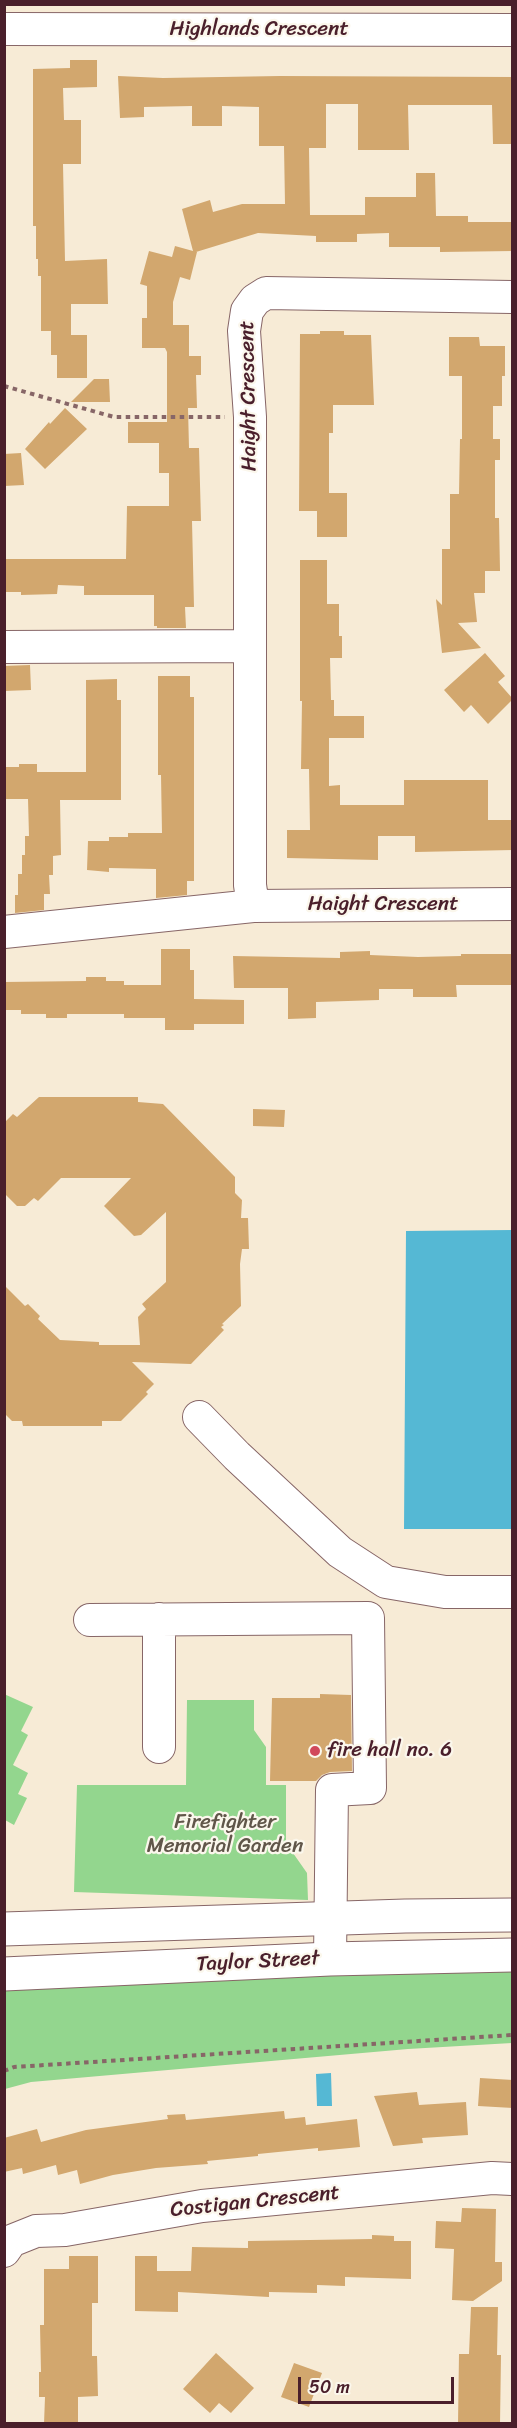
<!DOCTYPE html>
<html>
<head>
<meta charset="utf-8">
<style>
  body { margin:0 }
  #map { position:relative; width:517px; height:2428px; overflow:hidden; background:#f7ebd6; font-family:Sriracha,sans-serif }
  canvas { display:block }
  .frame { position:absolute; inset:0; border:6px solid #4a1f2b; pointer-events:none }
  .scale { position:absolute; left:298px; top:2377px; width:156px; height:27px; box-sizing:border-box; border:3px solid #4a1f2b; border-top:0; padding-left:8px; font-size:18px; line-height:21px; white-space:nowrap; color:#4a1f2b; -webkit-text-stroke:4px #fbf7ec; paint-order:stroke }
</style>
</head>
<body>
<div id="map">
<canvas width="517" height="2428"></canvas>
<div class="frame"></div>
<div class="scale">50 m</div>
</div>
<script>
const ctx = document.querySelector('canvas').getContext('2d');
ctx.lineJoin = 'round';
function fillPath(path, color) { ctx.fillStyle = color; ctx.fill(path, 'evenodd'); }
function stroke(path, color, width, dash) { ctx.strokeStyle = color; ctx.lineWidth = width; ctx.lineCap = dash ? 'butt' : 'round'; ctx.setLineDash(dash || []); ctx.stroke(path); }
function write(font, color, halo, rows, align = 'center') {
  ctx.font = font + ' Sriracha,sans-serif'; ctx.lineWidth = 4.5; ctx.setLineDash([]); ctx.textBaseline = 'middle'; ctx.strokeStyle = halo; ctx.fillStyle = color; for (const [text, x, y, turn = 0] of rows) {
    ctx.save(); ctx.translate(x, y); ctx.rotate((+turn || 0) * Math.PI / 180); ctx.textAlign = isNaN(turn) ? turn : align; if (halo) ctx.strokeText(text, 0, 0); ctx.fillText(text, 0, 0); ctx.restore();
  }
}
const green = new Path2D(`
  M4,1694L33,1707L21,1731L28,1735L13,1765L28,1773L18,1794L27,1798L14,1825L5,1820Z
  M187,1700H254V1730L266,1747V1785H286V1843L307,1873L308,1900L74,1892L77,1785H186Z
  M512,1969V2043L408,2049L31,2082L5,2089V1988L288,1972Z`);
const water = new Path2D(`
  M512,1230V1529H404L406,1231Z
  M331,2073L332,2106H317L316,2074Z`);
const building = new Path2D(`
  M70,60H97V87L63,88L64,120H81V164H63L65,261L107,259L108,304H71V335H87V378H57V355H51V331H41V276H38V259H36V226H33V69L70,68Z
  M118,76L163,78L280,76L513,77V144H493L492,105H408L409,150H358V104H326V148H309L310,215H365V197H416V173H435L436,216H468V222H513V251L440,252V247H389V233L357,234V242H316V236L258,233L196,252H197L190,280L180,277L173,302V325H189V356H201V375H196L197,408H188L189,448H199L201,521H192L194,607H185L186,628H157V626H154V595H84V586L58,585L57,594L21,595V592H4V559H126L127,506H169V473H159V443H128V422H167V352L165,348H142V318H147V286L140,284L149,251L172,257L175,246L193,251L182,209L210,200L213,212L242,204H285L284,146H259V107L222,106V126H192V106L144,107V117L120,118Z
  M320,331H344V335H371L374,405H333V433H329V493H347V537H317V511H299L300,334H320Z
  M449,337H479L480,346H505V376H502V406H493V439H500V460H495V518H499L500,571H485V593H474L477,622L458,623L481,648L442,653L436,599L442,605V549H450V494H459L460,439H462V376H449Z
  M94,379H109L110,402H71Z
  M65,408L87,429L45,469L25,449L49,422L50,424Z
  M21,453L24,485L4,486V454Z
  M300,560H327V604H339V636H342V658H330L331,700H334V716H364V738H329V786L340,785V805H404V780H488V820H513V850L415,852V836H378V860L287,858V830H310L309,769H301L302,701H300Z
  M485,653L505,676L498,682L513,699L488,724L471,705L464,712L444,690Z
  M30,665L31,690L4,691V666Z
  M158,676H190V697H194V881H187V895L156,898V869L109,868V872L87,870L88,841H109V837H128V833H162L161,775H158Z
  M117,679V700H121V800H60L61,855L53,856V875H49L50,894H44V910L15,913V895H18V874H22V855H25V836H29L28,799H4V767H19V764H37V772H86V680Z
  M161,949H190V970H194V999L244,1000V1024H194V1030H165V1018H124V1014H67V1018H46V1014H21V1010H4V982L86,981V977H106V981H124V985H161Z
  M370,951V955L418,957L461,956V954H513V985H456L457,997H413V989H379V1000L316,1002V1018L288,1019V988H234L233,956L340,958V952Z
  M39,1097H138V1102L163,1104L235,1177V1193L242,1200L241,1218H248L249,1249H242L240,1264L241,1306L222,1324L224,1325L221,1327L224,1330L191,1364L132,1362L154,1384L146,1392L148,1394L121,1421H102V1426H23L22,1421H12L4,1413V1285L25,1306L28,1304L40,1316L38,1319L60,1340L99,1342V1345H140L138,1317L146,1309L142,1304L166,1282V1212L141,1235L134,1236L104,1206L131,1178H61L38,1201L34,1198L25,1206H17L4,1193V1123L13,1114L17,1117Z
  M253,1109L285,1110L284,1127L253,1126Z
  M320,1694L351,1695L352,1771L330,1772L322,1775L316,1781H270L272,1698H320Z
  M480,2078L513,2080V2108L478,2106Z
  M417,2092L419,2105L466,2102L468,2135L422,2138L423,2143L393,2146L374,2096Z
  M284,2111L285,2119L305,2117L306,2125L357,2119L360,2147L318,2151V2148L258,2154V2156L207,2161L208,2164L156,2168L113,2175L80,2184L77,2170L58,2175L56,2165L23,2174L22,2168L4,2172V2138L37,2129L41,2142L86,2130L168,2119L167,2115L185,2114L186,2120Z
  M462,2208L496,2209L495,2262H502V2281L473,2301L452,2300L454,2249L435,2248L436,2221L461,2222Z
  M372,2235L394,2236V2241H411V2279L345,2277V2286L317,2285V2293L269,2292V2297L178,2292V2312L135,2311V2256H157V2271H191L192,2247L248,2248V2241L372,2239Z
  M69,2256H98V2303H92V2356H97L98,2396L78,2397V2424H44L45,2397H39V2372H41L40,2325H44V2269H69Z
  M471,2307H498L497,2355H501L500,2424H458L459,2354H469Z
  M216,2353L254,2388L231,2413L219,2403L210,2413L183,2389Z
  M294,2363L322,2373L309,2407L281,2397Z`);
const path = new Path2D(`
  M4,386L114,417H225
  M4,2071L14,2067L512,2035`);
const minor = new Path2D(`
  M4,29L512,30
  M512,297L266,293L255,300L247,311L244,331L250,417V885L253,906L512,904
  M4,647L249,646
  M4,932L253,906
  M199,1417L237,1456L340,1552L386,1582L445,1592H512
  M159,1619V1747
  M90,1620L368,1618L370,1788L332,1790L330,1959
  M4,2251L11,2241L36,2231L65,2230L202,2206L492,2178L512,2179`);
const major = new Path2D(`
  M4,1929L405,1916L512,1915
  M4,1974L330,1959L512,1955`);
const markers = [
  [315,1751,6,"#d1495b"]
];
const streetNames = [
  ["Highlands Crescent",259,30],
  ["Haight Crescent",249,396,-91],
  ["Haight Crescent",383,905],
  ["Taylor Street",258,1962,-3],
  ["Costigan Crescent",255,2202,-6]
];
const poiNames = [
  ["fire hall no. 6",327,1751]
];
const parkNames = [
  ["Firefighter",225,1823],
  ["Memorial Garden",225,1847]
];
fillPath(green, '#93d68e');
fillPath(water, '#55b8d4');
fillPath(building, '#d2a76e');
stroke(minor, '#876667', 34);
stroke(major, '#876667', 35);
stroke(path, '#876667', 4, [4.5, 4.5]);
stroke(minor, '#fff', 32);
stroke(major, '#fff', 33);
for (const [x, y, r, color] of markers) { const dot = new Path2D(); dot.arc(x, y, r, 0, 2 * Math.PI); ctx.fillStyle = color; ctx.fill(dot); stroke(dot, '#fbf7ec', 2); }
write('21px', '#4a1f2b', '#fbf7ec', streetNames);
write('21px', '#4a1f2b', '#fbf7ec', poiNames, 'left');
write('21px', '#605649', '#fbf7ec', parkNames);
</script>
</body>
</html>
